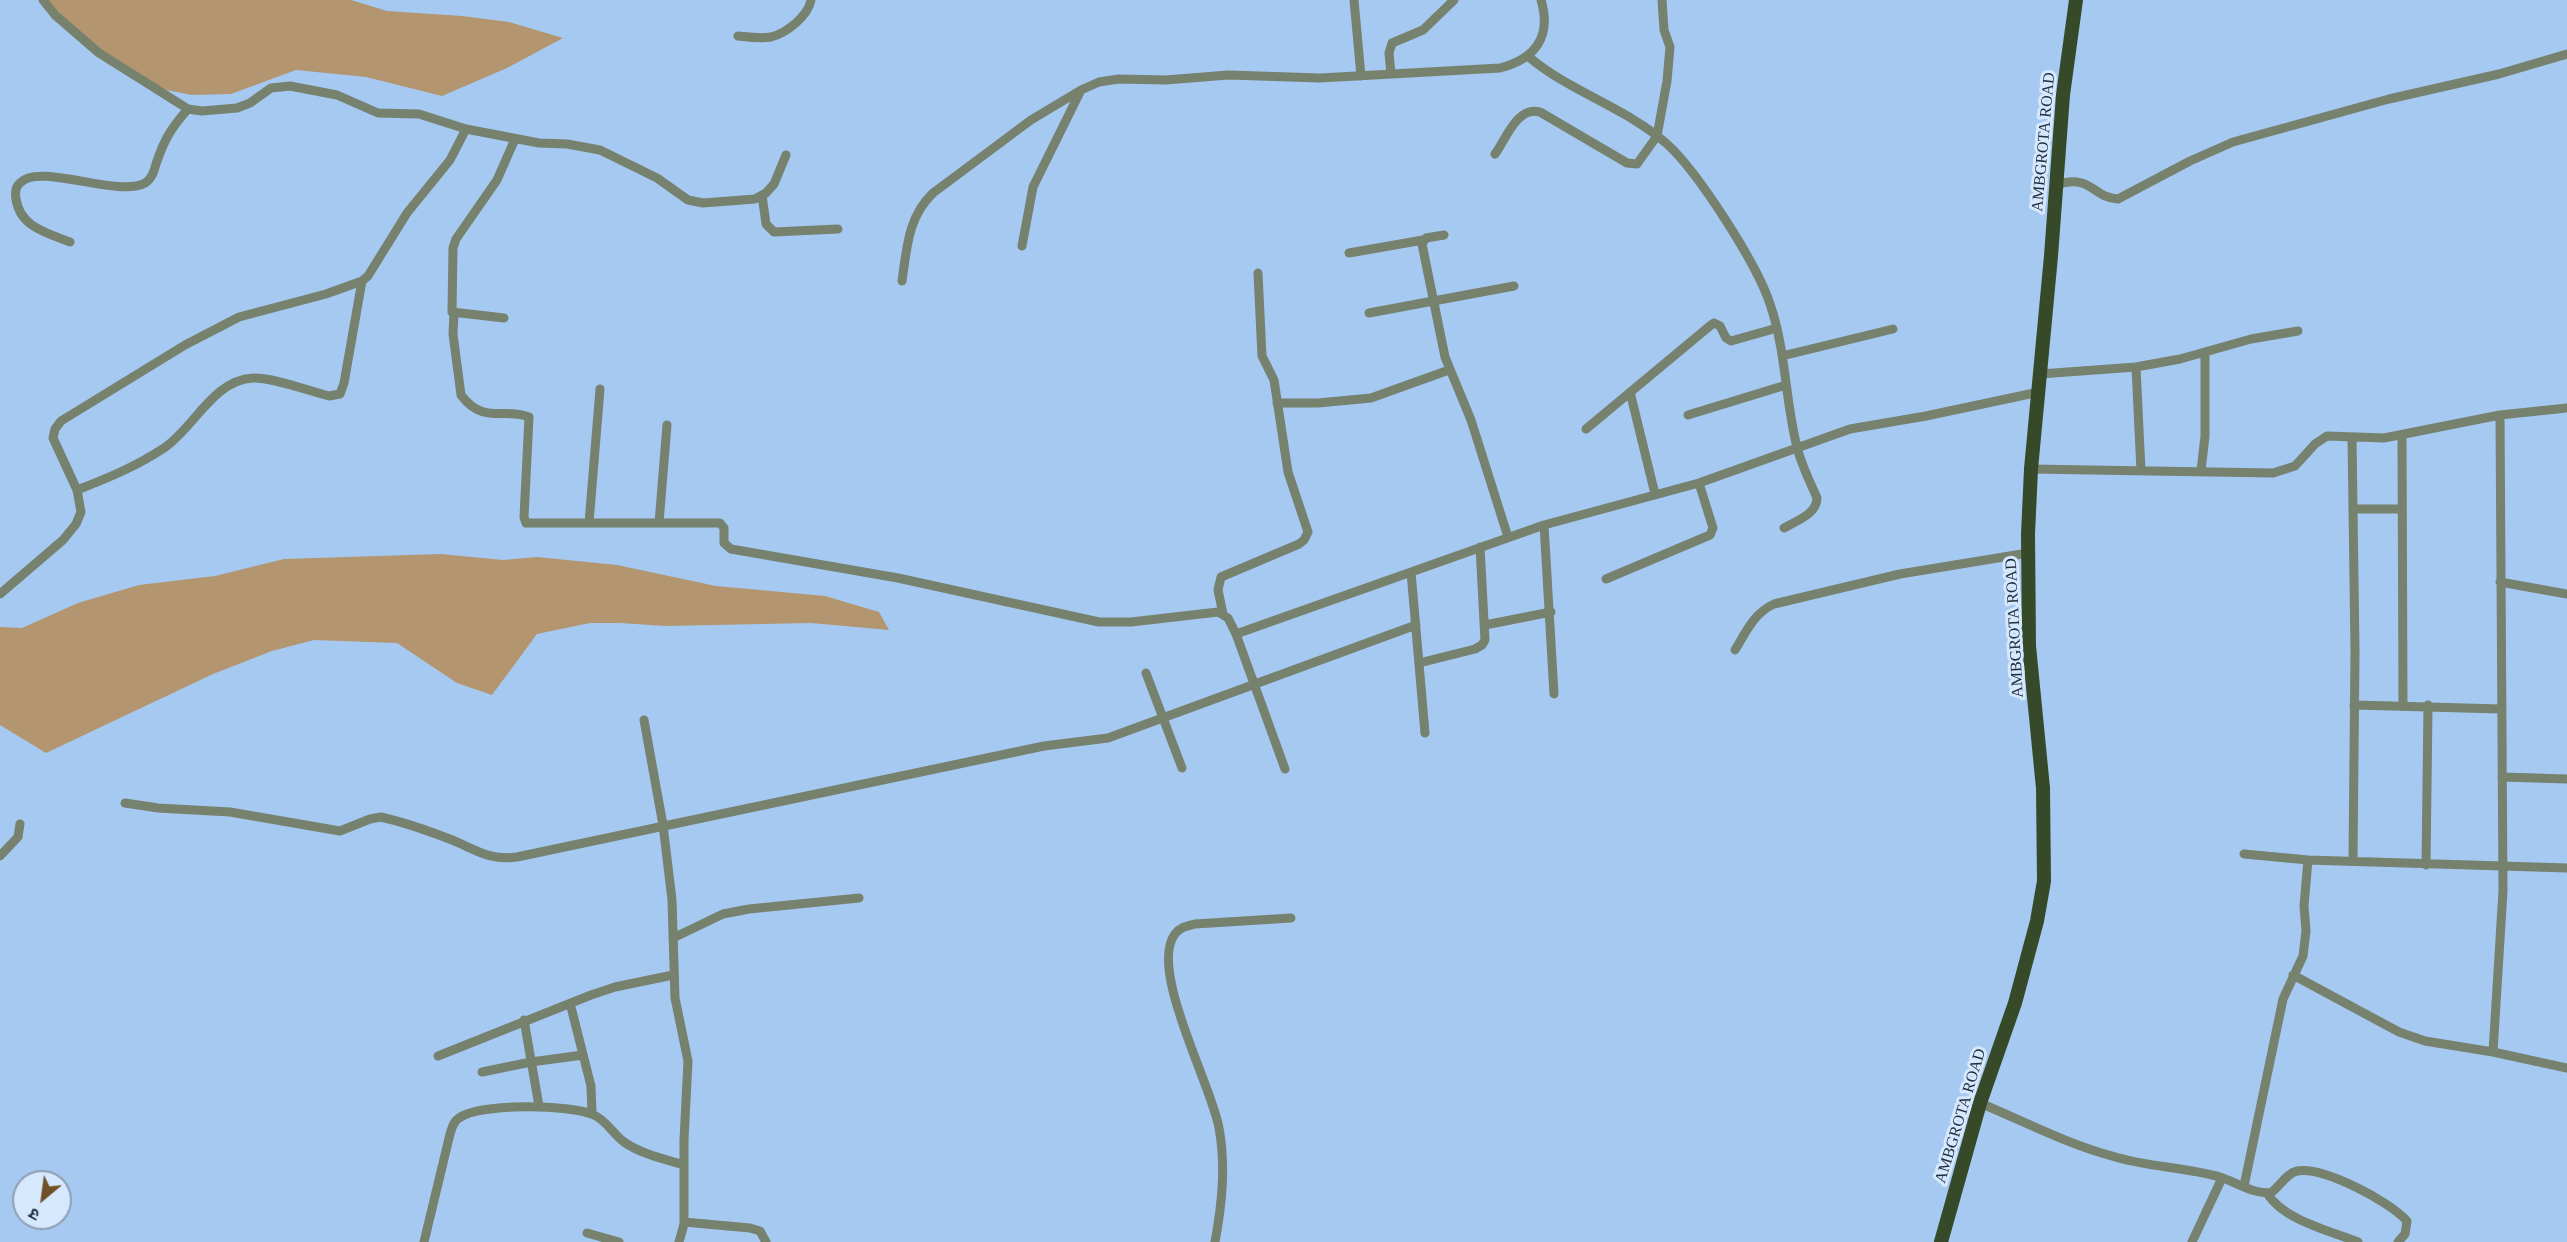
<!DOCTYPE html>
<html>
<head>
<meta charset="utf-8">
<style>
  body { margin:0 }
  #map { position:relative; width:2567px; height:1242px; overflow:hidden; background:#a6c9f1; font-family:"Times New Roman","Noto Sans Devanagari",serif }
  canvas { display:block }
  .north { position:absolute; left:12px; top:1170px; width:60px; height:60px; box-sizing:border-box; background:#d6e8fd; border:2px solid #8d9eb1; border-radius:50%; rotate:209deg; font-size:16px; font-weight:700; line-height:24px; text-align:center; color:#202e3e }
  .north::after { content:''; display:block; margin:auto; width:21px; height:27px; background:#705127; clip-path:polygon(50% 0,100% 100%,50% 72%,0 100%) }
</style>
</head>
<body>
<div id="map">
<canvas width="2567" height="1242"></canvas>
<div class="north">उ</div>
</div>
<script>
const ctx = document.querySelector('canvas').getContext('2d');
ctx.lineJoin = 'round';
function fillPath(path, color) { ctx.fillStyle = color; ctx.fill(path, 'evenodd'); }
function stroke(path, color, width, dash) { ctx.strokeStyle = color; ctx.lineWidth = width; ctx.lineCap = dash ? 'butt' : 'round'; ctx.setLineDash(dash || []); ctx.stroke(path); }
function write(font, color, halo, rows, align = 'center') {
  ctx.font = font + ' "Times New Roman",serif'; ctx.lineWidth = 6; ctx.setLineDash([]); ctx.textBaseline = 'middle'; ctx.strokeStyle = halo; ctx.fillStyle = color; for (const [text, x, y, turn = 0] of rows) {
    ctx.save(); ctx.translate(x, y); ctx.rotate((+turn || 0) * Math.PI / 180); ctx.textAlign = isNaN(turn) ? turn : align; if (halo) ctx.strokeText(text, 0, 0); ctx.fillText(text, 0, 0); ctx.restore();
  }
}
const green = new Path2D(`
  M39,0H351L387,11L462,16L509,22L563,38L507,68L442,96L366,77L296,70L231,94L192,95L166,90L135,79L108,64L84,45Z
  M441,554L503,560L537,557L617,565L716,586L825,596L879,612L889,630L811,623L666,626L620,623H590L537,634L492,695L457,683L397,643L314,640L272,651L213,674L46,753L0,725V627L22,628L78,603L139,585L215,576L284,559Z`);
const street = new Path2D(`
  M43,0L55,15L99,53L188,109L202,111L237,108L250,103L271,88L290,86L337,95L378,113L419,114L466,129
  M1354,0L1361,76
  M738,36C748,37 760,39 771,37C787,33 808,16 811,0
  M1529,57C1570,92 1627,108 1667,144C1698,172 1757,264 1770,304C1786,350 1785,400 1797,447C1801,464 1810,482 1817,498C1817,514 1796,521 1784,528
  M1391,74L1389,53L1392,43L1423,30L1454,0
  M1495,154C1506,139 1517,106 1540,112L1627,163L1637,164L1657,136L1667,81L1670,47L1664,30L1662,0
  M2056,185C2092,173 2092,198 2118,199L2190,161L2233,142L2389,99L2499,74L2567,54
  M762,195L766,224L774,232L838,229
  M1444,235L1426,238L1422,244L1445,357L1471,420L1508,537
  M70,242C47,233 20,227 16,199C15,193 15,187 20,183C39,162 117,198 145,183C152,179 154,171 156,164C164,140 171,128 188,109
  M1022,246L1033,187L1081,90
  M1349,253L1423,240
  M902,281C907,247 908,217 933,193L1031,120L1081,90L1099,82L1119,79L1166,80L1228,75L1320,78L1500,68C1535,59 1552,37 1541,0
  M454,313L453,334L461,395C483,425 505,407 529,417L524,517L526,523H720L724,528V543L731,549L898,578L1099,622H1131L1218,612L1228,618L1236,634L1285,769
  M1369,313L1514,286
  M504,318L452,312L453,248L456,239L497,180L515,139
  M1782,356L1893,329
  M2136,367L2141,471
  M2040,374L2136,367L2180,359L2251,339L2298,331
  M1630,392L1655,494
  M1277,403H1318L1371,398L1449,370
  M1688,415L1786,385
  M1586,429L1711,325L1714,323L1720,326L1726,338L1731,341L1777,328
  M2402,436L2403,705
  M2352,437L2355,651L2353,860
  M2031,469L2273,473L2295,466L2315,444L2327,436L2384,438L2500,415L2567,408
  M2201,471L2205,436V352
  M77,490C108,478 137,466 164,448C194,428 213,380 253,378C272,377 309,391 329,396L340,394L344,383L362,281
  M2353,509H2402
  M589,523L600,389
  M659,523L667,425
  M1544,525L1554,694
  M1411,572L1425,733
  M1606,579L1710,535L1713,528L1699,483
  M2500,582L2567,594
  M0,594L63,540L76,524L81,512L77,490L53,438L55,429L61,421L185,345L239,317L326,294L362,281L368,276L407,213L450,160L466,129L539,143L567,144L600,150L657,178L688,200L703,203L755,199L766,193L774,184L786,155
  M1223,614L1218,590L1221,577L1299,544L1304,540L1308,532L1288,472L1274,380L1262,356L1258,273
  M1485,625L1551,612
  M1236,634L1544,525L1699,483L1850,429L1926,416L2039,392
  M1735,650C1746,632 1754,613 1774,604L1900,574L2028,553
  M1419,663L1475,649L1482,645L1485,640L1480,547
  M1146,673L1182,768
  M2354,705L2501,709
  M644,720L663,825L672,900L675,998L688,1061L684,1140V1224L679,1242
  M2502,777L2567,779
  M125,803L158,808L230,812L340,831L370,819L381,817C403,822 426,830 447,838C474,848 487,861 517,857L1044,746L1108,738L1416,625
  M2244,854L2308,860L2567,868
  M0,856L18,837L20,824
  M2426,865L2428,705
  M673,938L723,914L749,909L859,898
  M2293,975L2399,1032L2425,1041L2493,1052L2567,1068
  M570,1003L591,1086L592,1114
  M524,1020L539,1106
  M2493,1052L2503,891L2500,415
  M438,1056L591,995L615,987L673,975
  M482,1072L531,1062L583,1055
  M1980,1103C2023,1121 2067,1144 2112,1156C2147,1167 2184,1167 2220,1177C2236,1182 2256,1196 2272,1192C2280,1186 2287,1173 2297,1171C2323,1166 2389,1201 2407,1221L2405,1234L2398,1242
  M2244,1186L2283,999L2303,956L2306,931L2304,906L2308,860
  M2267,1193C2283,1220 2330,1231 2358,1242
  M684,1222L750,1228L760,1231L766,1242
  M587,1233L619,1242
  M424,1242L450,1134C452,1128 453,1122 459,1118C480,1103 570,1104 594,1115C607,1121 613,1134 624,1142C641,1154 664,1159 684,1165
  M1215,1242C1222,1204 1226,1166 1219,1128C1212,1086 1148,969 1175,934C1180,927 1187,926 1195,924L1291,918
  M2192,1242L2222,1178`);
const primary = new Path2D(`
  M1941,1242L1980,1103L2015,1003L2037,921L2044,881L2043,788L2029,646L2028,534L2031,469L2051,256L2063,95L2076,0`);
const streetNames = [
  ["AMBGROTA ROAD",2044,142,-85],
  ["AMBGROTA ROAD",2015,628,-93],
  ["AMBGROTA ROAD",1961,1116,-73]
];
fillPath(green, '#b3956f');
stroke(street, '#76816e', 9);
stroke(primary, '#364928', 14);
write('16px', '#202e3e', '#d6e8fd', streetNames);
</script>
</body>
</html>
